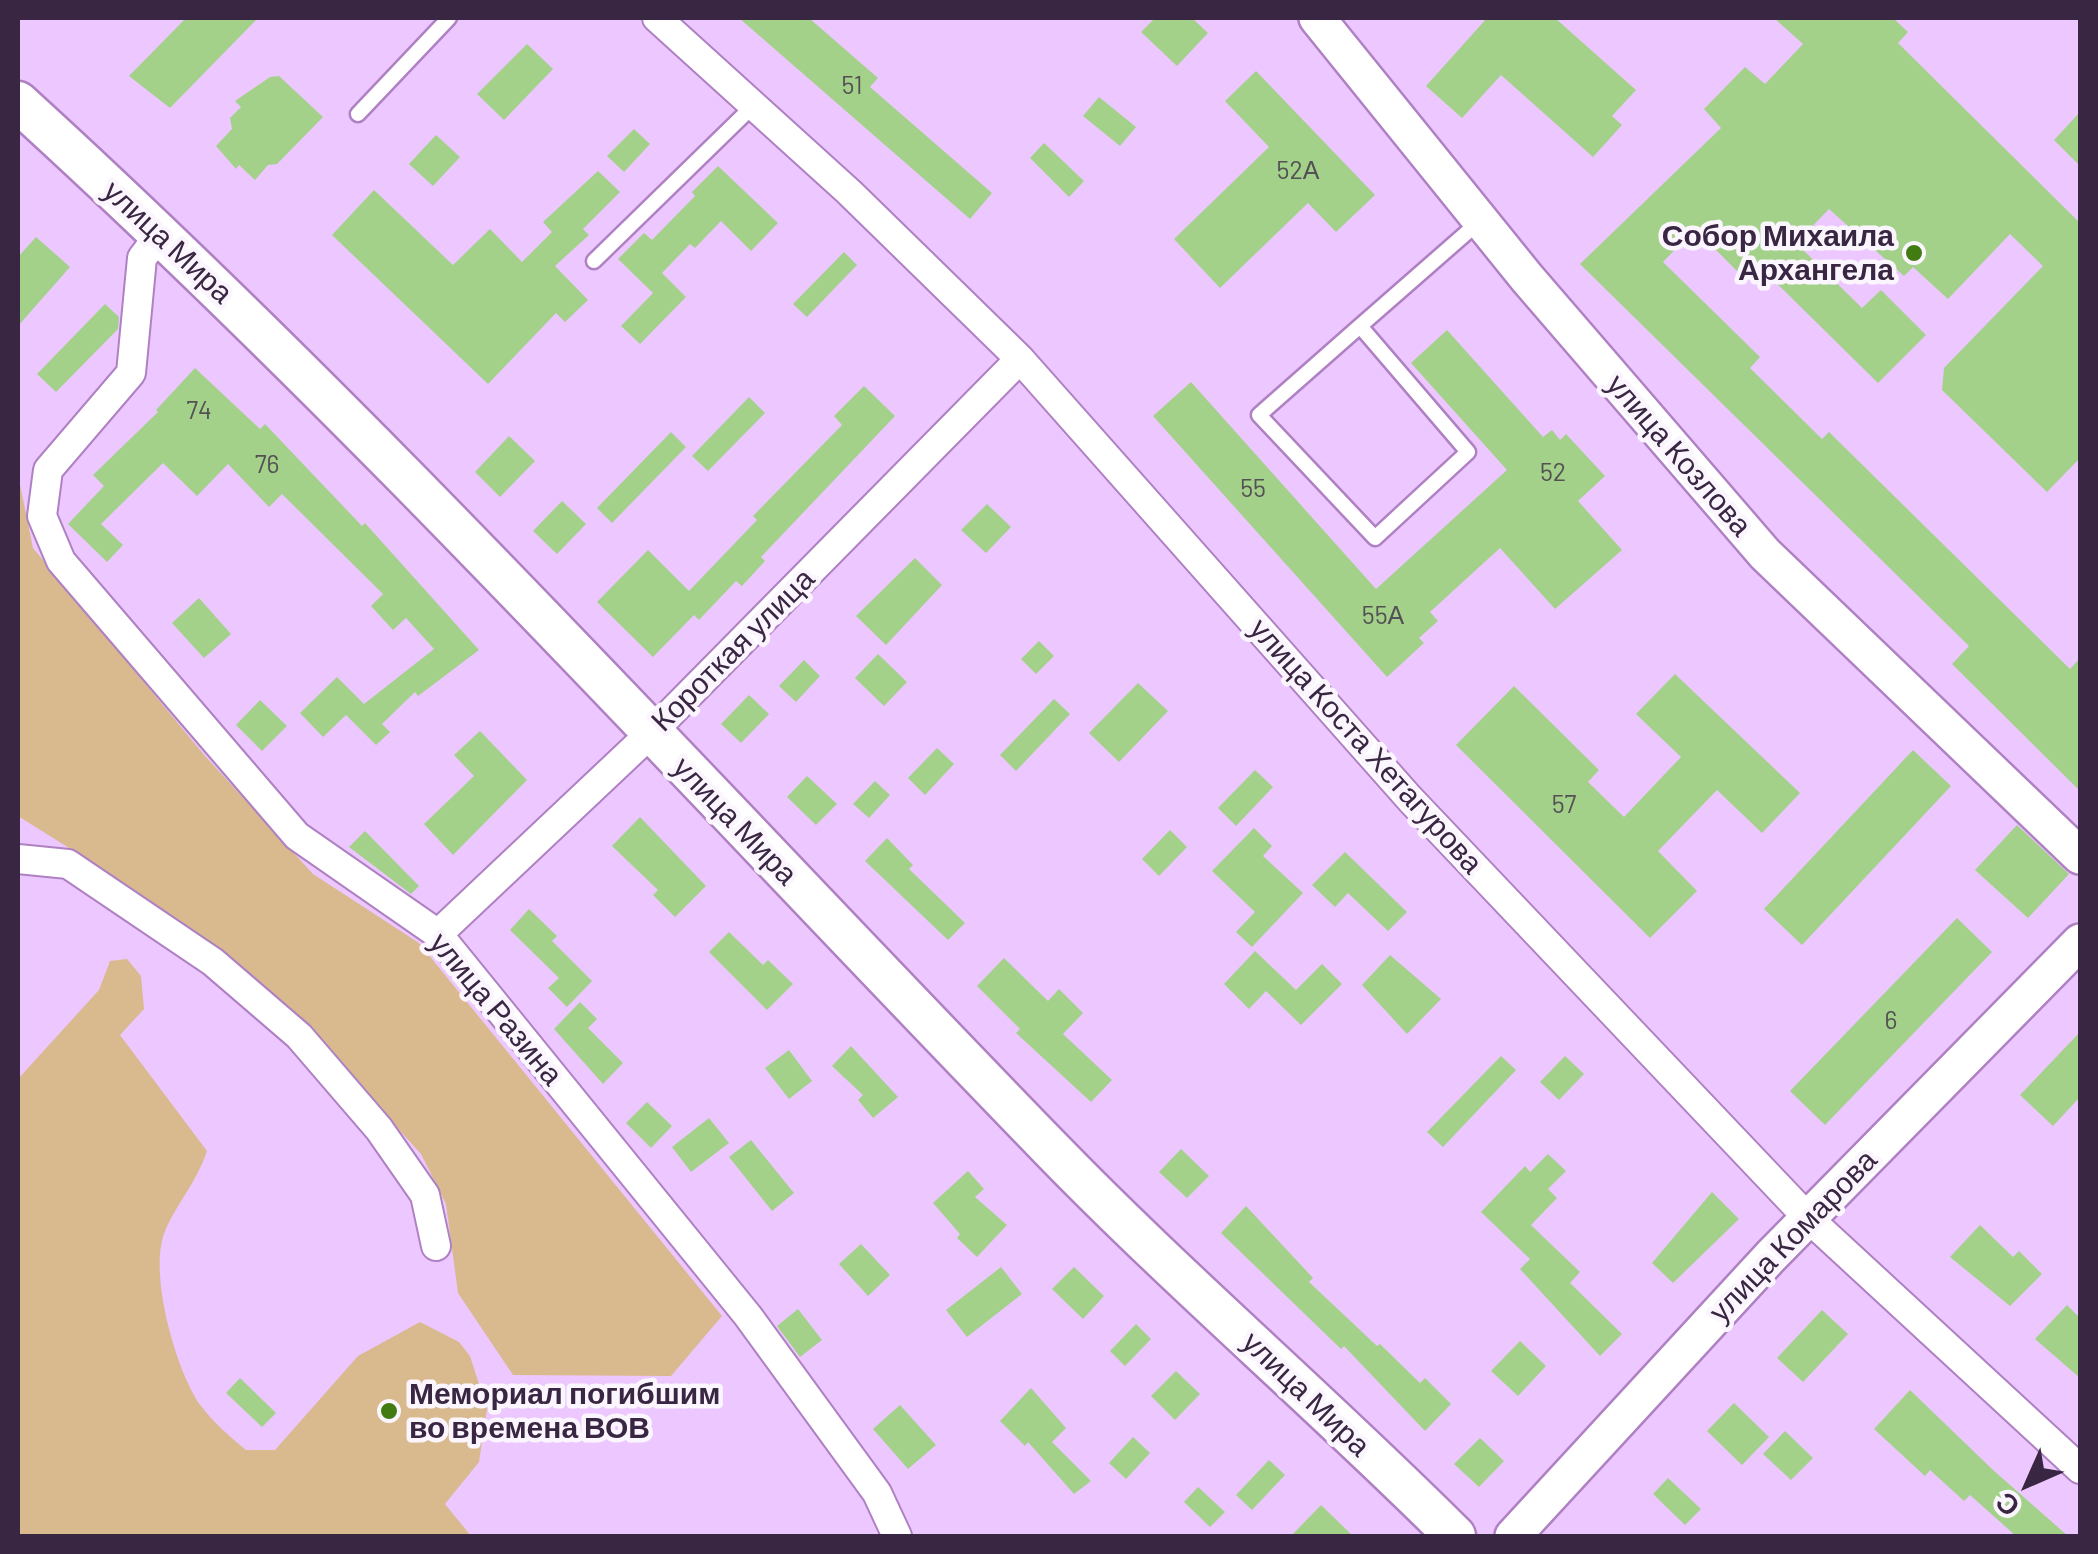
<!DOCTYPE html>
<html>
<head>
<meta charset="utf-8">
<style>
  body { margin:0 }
  #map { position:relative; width:2098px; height:1554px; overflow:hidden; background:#edc7ff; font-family:Barlow,sans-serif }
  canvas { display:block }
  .frame { position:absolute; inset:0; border:20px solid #392642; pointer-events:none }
  .north { position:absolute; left:1978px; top:1434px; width:100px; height:100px; -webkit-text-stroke:8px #fbf6fd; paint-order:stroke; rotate:225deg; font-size:28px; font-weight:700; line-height:40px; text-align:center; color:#392642 }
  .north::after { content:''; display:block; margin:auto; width:35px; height:45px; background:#392642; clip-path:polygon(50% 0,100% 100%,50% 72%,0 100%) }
</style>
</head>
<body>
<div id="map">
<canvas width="2098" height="1554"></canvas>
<div class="frame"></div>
<div class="north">С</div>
</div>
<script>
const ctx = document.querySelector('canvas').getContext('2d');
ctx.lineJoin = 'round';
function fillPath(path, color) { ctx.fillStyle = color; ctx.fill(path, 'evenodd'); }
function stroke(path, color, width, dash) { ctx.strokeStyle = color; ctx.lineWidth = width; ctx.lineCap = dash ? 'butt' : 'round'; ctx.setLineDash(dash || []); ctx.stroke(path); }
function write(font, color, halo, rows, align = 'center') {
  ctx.font = font + ' Barlow,sans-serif'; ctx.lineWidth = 9; ctx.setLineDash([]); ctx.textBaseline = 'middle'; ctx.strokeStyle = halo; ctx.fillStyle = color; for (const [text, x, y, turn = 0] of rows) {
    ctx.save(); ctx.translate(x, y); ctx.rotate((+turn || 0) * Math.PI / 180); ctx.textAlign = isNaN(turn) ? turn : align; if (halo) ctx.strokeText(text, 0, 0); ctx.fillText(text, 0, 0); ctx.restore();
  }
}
const green = new Path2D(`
  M18,475L33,548L205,756L313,874L419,943L722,1316L671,1376L513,1375L458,1293L446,1204L421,1154L283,1002L77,853L18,816Z
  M127,959L141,976L144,1009L120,1035L207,1151C196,1184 174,1207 164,1234C149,1274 176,1372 201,1406C214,1423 230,1437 246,1450H275L358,1356L420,1322L459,1342L470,1356L487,1409L479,1462L445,1504L471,1536H18V1079L99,990L110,961Z`);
const building = new Path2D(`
  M186,18H258L170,108L129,76Z
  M739,18H809L878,78L870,87L992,193L970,219Z
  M1155,18H1192L1208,33L1177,66L1141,32Z
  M1487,18H1555L1636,90L1612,116L1622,125L1593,157L1501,75L1462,118L1426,86Z
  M1774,18H1893L1908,32L1898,43L2080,223V458L2047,492L1942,390L1944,368L2043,266L2010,234L1948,299L1913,267L1904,276L1829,209L1796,243L1862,308L1881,290L1926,335L1878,383L1752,259L1739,273L1695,229L1663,262L1760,357L1750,368L1822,439L1829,432L2070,669L2080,658V791L1952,664L1969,646L1580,264L1721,128L1704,109L1745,67L1765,84L1803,44Z
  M527,44L553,69L504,120L477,94Z
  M1256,71L1375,195L1336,232L1308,203L1220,288L1174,239L1269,147L1225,101Z
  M279,76L323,117L277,164L268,165L255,180L239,165L236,169L216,146L232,129L230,118L241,107L235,101L270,77Z
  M1099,97L1136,127L1120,146L1083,116Z
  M2080,112V166L2054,140Z
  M634,129L650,144L624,172L607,156Z
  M436,135L460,157L433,186L409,164Z
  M1044,143L1084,181L1069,197L1030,158Z
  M718,166L778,223L751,251L721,221L695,248L690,244L662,273L686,297L640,344L621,326L653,293L618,259L644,233L652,240L695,196L692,192Z
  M598,171L620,192L583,229L589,235L555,266L588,300L565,322L556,313L488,384L332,235L374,190L453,265L490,229L522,262L552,232L543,222Z
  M36,237L70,267L18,326V257Z
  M844,252L857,265L807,317L793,304Z
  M105,304L119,317L118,329L56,392L37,374Z
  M1447,330L1543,437L1552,430L1560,440L1566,434L1605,476L1578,501L1622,550L1555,609L1500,548L1430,612L1438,621L1419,638L1424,643L1387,677L1153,416L1191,382L1376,589L1507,470L1411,363Z
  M195,368L260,429L265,424L362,526L365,523L479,650L418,696L415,692L382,724L390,732L376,745L346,715L323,737L300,713L337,677L364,704L434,649L406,618L393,630L371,606L383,594L282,494L269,507L228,464L197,496L163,463L101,524L123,545L107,562L68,524L104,486L93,475L158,412L156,410Z
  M864,386L895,416L761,557L765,561L742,586L736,581L699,620L694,615L653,657L597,602L648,550L689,591L757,520L753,516L842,425L834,416Z
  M749,397L765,413L708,471L692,456Z
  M671,432L686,447L612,523L597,508Z
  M509,436L535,461L500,497L475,472Z
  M562,501L586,524L557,554L533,531Z
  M987,504L1011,527L986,553L961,530Z
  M915,558L942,585L886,645L856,616Z
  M199,598L231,634L204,658L172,623Z
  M1039,641L1054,656L1036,674L1021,659Z
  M878,654L907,682L884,706L855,678Z
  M804,660L820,676L796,702L779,686Z
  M1675,674L1800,793L1762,833L1717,790L1658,851L1697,891L1650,938L1456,745L1514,686L1599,770L1588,782L1624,817L1681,757L1636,714Z
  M1138,683L1168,711L1119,762L1089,733Z
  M749,695L769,714L741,743L721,724Z
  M1054,699L1070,714L1016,771L1000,755Z
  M260,700L287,726L262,751L236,725Z
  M480,731L527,780L453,855L424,824L474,776L454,755Z
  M937,748L954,764L925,795L908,778Z
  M1913,750L1951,786L1802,945L1764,909Z
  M1255,770L1273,787L1236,826L1218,808Z
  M807,776L837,804L816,825L787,797Z
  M875,781L890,795L869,818L853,804Z
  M640,817L706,886L675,917L653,895L658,890L612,846Z
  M2017,825L2069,874L2028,918L1975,870Z
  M1254,828L1272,846L1263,856L1303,893L1252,947L1236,932L1255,912L1212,871Z
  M1170,830L1187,847L1159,876L1142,859Z
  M365,831L419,886L411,894L349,847Z
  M887,838L913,865L909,869L965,923L948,940L865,861Z
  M1345,852L1407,912L1388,931L1348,893L1335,907L1312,885Z
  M529,909L557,936L552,941L592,981L567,1007L548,988L559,978L510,930Z
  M1957,918L1992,952L1825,1125L1790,1091Z
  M729,932L763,965L768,960L793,984L767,1010L709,952Z
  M1255,951L1296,990L1322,964L1342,984L1301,1025L1266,991L1249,1009L1224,984Z
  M1390,955L1441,999L1407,1034L1362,985Z
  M1004,958L1048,1001L1059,989L1083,1013L1063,1034L1112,1080L1091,1102L1016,1033L1020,1029L977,986Z
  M580,1002L597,1019L588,1028L623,1063L603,1084L554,1029Z
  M2080,1032V1097L2053,1126L2020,1095Z
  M851,1046L898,1097L873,1118L858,1100L863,1095L832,1066Z
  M789,1050L812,1081L789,1099L765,1068Z
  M1501,1056L1516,1070L1443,1147L1427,1132Z
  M1565,1056L1584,1074L1559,1100L1540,1082Z
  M647,1102L672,1126L651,1148L626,1123Z
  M709,1118L729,1143L691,1172L672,1147Z
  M751,1140L794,1193L772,1211L729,1157Z
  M1181,1149L1209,1176L1187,1198L1159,1172Z
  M1548,1154L1566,1171L1548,1189L1557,1198L1531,1225L1580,1272L1570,1283L1622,1334L1600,1356L1520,1269L1530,1259L1481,1212L1525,1166L1530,1172Z
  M968,1171L984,1189L975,1197L1007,1225L977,1257L957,1238L960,1234L933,1203Z
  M1712,1192L1739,1219L1673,1283L1652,1263Z
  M1246,1206L1313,1278L1309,1282L1377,1346L1380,1344L1420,1383L1425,1378L1451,1404L1425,1431L1344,1346L1341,1349L1221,1233Z
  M1980,1225L2013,1257L2019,1251L2042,1274L2010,1306L1950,1257Z
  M861,1244L890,1275L868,1296L839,1264Z
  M1001,1267L1022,1294L967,1337L946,1310Z
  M1074,1267L1104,1296L1083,1319L1052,1289Z
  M2067,1305L2080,1318V1378L2035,1339Z
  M798,1309L822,1340L800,1357L777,1326Z
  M1822,1310L1848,1334L1803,1382L1777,1358Z
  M1136,1324L1151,1339L1125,1366L1110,1351Z
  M1520,1341L1546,1366L1518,1396L1491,1371Z
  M1176,1371L1200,1394L1175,1420L1151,1396Z
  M240,1378L276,1413L262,1427L226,1393Z
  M1031,1388L1066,1428L1052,1442L1091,1481L1074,1494L1028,1442L1025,1446L1000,1421Z
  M1910,1390L1993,1470L2068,1536H2016L1970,1495L1964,1501L1930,1470L1925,1476L1874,1429Z
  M1734,1403L1769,1437L1742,1465L1707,1431Z
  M900,1405L936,1445L908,1469L873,1429Z
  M1785,1431L1813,1458L1791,1480L1763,1454Z
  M1133,1437L1150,1453L1126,1479L1109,1463Z
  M1480,1438L1504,1461L1479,1487L1454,1464Z
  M1269,1460L1285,1475L1252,1510L1236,1495Z
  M1668,1478L1701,1509L1685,1525L1653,1494Z
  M1198,1487L1225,1512L1210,1527L1184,1502Z
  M1321,1505L1353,1536H1291Z`);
const service = new Path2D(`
  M358,114L449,18
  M594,261L754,105
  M1360,326L1259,415L1375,538L1468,452L1360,326L1480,221`);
const minor = new Path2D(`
  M657,18L849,192L1020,359L1410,799L1808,1218L2080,1469
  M161,233L142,258L131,373L48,470L42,516L61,561L297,836L438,934L748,1316L877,1493L897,1536
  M18,859L68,864L213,962L299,1036L379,1129L425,1195L436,1246
  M438,934L651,733L1020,359`);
const tertiary = new Path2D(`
  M1317,18L1527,278L1765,554L2080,856
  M1513,1536L1771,1256L2080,942`);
const secondary = new Path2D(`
  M18,102C380,432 708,796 1050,1148C1180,1282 1323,1404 1455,1536`);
const markers = [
  [1914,253,10,"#427b12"],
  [389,1411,10,"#427b12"]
];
const numberNames = [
  ["51",852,86],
  ["52А",1298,171],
  ["74",199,411],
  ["76",267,465],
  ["52",1553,473],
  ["55",1253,489],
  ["55А",1383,616],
  ["57",1564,805],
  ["6",1891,1021]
];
const poiNames = [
  ["Собор Михаила",1894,236],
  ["Архангела",1894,270],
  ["Мемориал погибшим",409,1394,"left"],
  ["во времена ВОВ",409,1428,"left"]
];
const streetNames = [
  ["улица Мира",168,242,43],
  ["улица Козлова",1679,455,49],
  ["Короткая улица",733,650,-45],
  ["улица Коста Хетагурова",1366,746,48],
  ["улица Мира",735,821,46],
  ["улица Разина",496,1009,50],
  ["улица Комарова",1793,1236,-46],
  ["улица Мира",1306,1394,44]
];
fillPath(green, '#d9b98e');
fillPath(building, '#a3d18a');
stroke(service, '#af81c3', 19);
stroke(minor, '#af81c3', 32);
stroke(tertiary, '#af81c3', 40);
stroke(secondary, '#af81c3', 45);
stroke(service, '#fff', 14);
stroke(minor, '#fff', 28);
stroke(tertiary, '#fff', 35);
stroke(secondary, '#fff', 40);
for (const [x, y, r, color] of markers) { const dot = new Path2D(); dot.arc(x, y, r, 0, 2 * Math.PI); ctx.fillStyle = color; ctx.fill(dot); stroke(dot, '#fbf6fd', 4); }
write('25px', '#545154', null, numberNames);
write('bold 30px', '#392642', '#fbf6fd', poiNames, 'right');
write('30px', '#392642', '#fbf6fd', streetNames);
</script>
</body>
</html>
